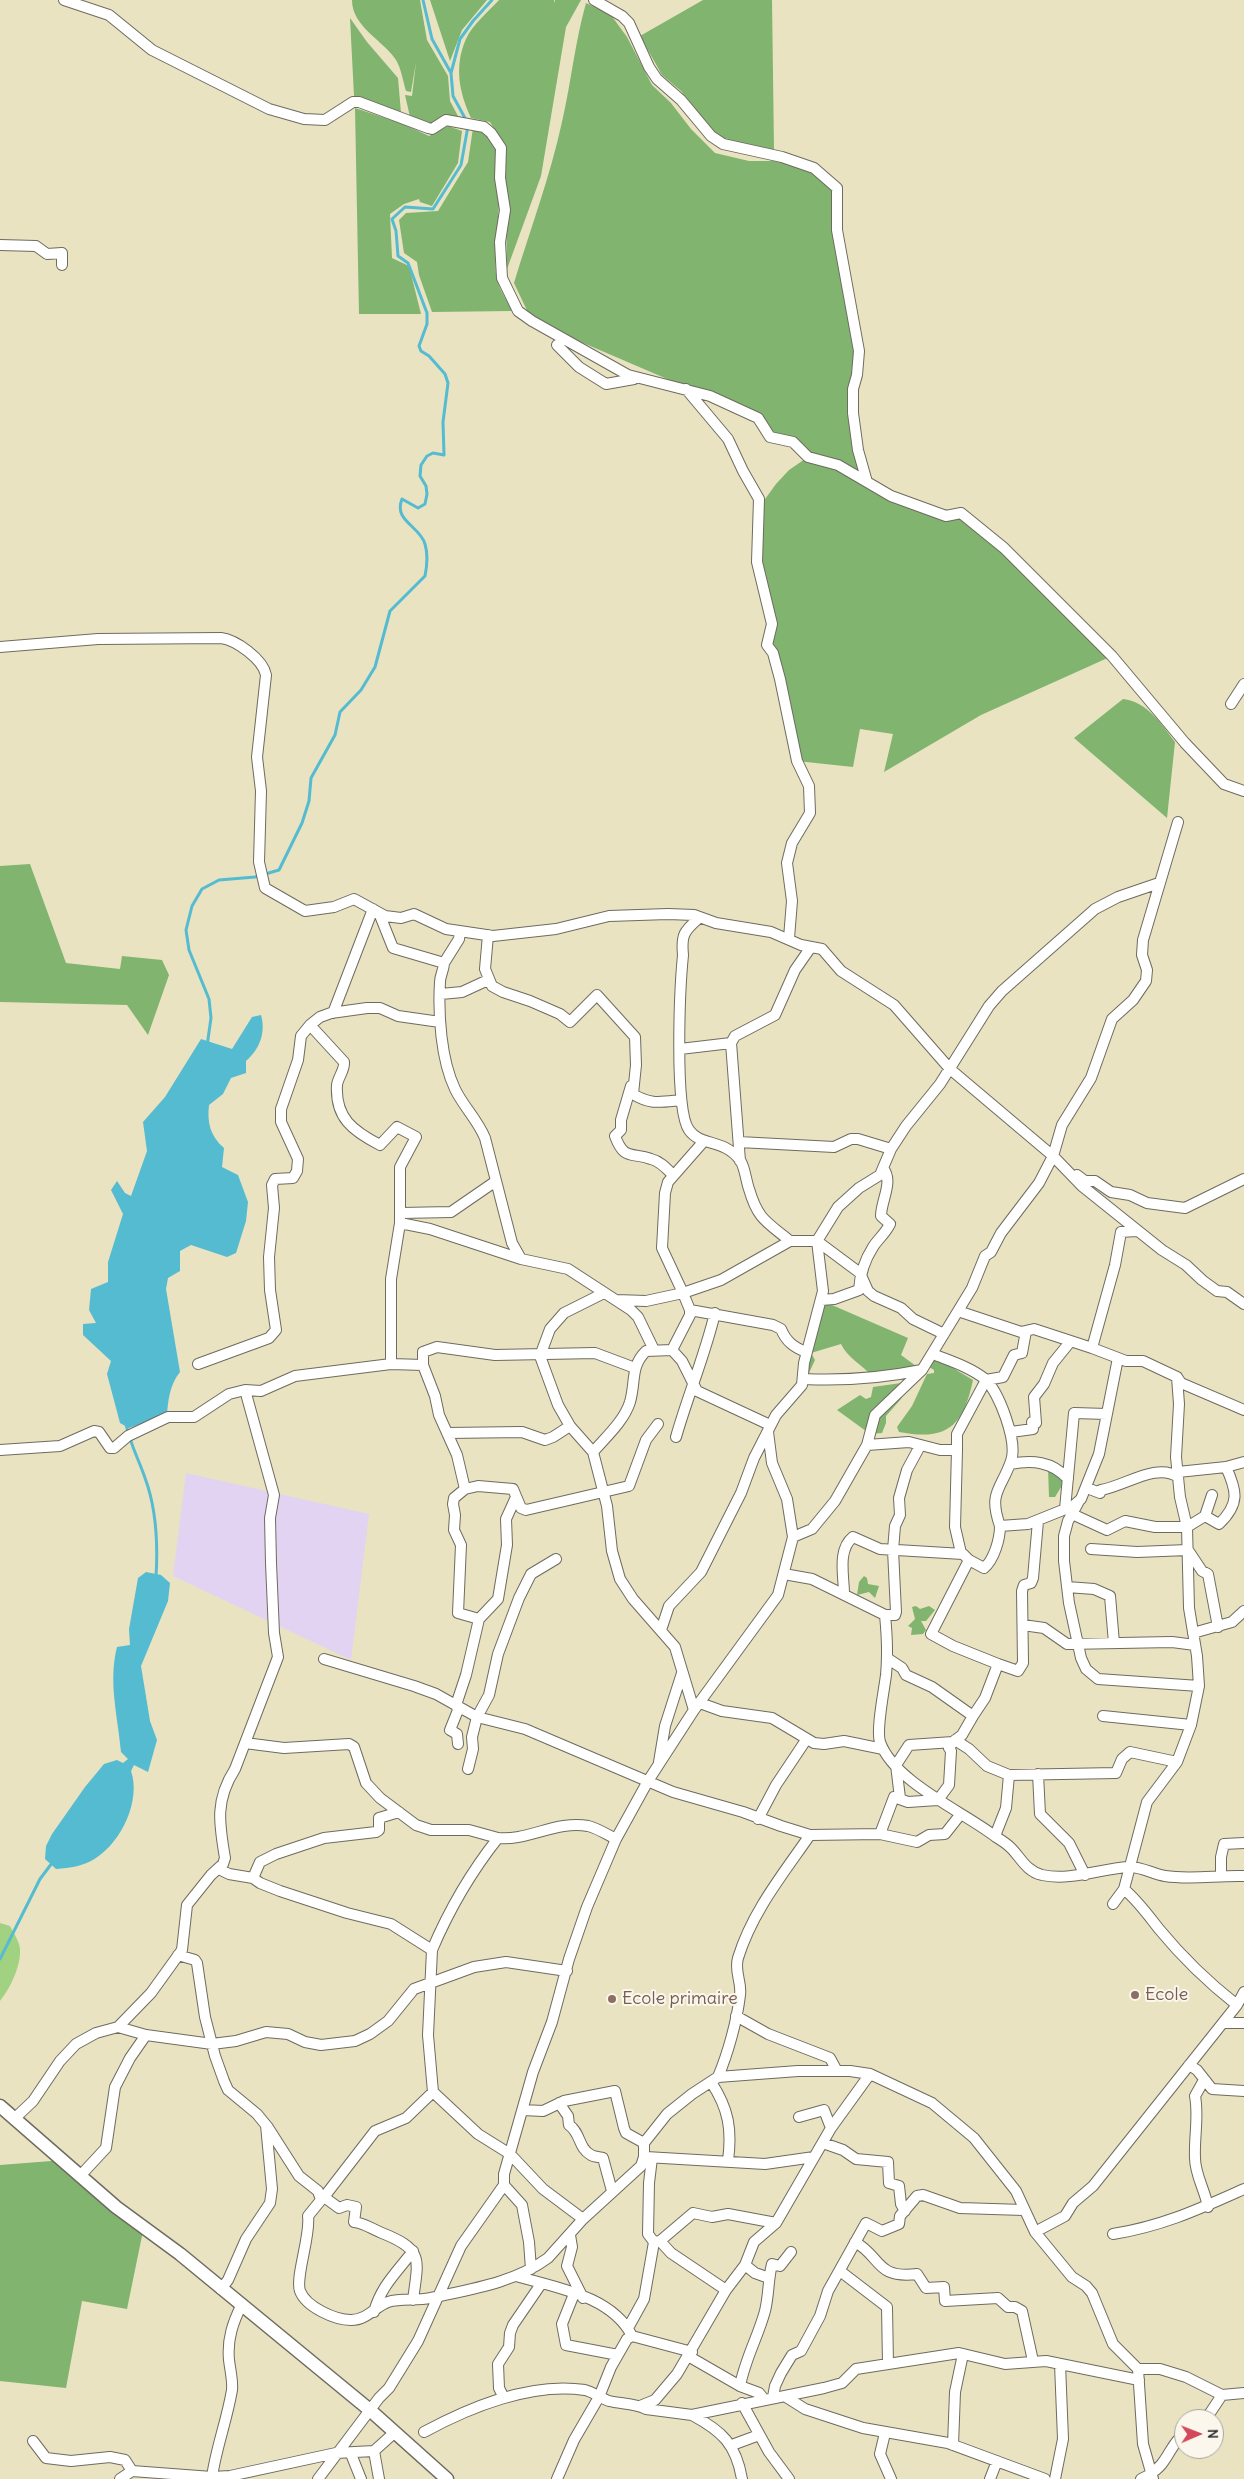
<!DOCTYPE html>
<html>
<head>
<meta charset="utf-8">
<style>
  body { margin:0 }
  #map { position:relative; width:1244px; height:2479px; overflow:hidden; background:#e9e3c2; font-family:Delius,sans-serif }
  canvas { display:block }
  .north { position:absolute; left:1174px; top:2409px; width:50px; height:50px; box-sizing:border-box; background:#fbf7ec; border:1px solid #a8a59f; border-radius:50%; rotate:89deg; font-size:14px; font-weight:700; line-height:20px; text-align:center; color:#2b2b2b }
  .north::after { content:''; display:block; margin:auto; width:18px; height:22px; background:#d1495b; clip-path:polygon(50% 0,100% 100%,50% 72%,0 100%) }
</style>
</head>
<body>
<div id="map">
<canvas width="1244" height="2479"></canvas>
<div class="north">N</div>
</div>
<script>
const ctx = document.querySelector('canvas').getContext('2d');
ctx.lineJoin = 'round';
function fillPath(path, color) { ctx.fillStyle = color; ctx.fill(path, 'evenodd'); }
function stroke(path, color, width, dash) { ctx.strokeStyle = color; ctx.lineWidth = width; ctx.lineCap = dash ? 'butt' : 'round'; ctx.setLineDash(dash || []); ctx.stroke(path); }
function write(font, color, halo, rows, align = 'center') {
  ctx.font = font + ' Delius,sans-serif'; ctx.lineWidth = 4; ctx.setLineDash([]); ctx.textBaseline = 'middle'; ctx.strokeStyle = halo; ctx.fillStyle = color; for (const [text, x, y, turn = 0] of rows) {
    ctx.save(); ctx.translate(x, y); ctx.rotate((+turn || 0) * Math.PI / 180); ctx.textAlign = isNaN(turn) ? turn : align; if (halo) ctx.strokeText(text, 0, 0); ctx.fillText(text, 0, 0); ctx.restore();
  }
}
const built = new Path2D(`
  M186,1473L369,1514L351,1660L173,1576Z`);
const green = new Path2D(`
  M0,1923L10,1926C13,1932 17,1938 19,1944C24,1961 10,1989 0,2001Z`);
const forest = new Path2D(`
  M352,0H420L427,40L448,76L450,101L459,118L443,116L431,124L410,117L405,95L412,96L416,62L411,92L406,91C403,81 401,68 396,60C383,40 352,27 352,0Z
  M430,0H487L462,30L450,61Z
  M499,0H554V3L555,0H581L566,27L541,176L507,269L505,147L490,122L471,118C459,92 454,66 466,39C472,25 489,11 499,0Z
  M703,0H772L774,150L725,140L714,132L681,91L662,75L640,36Z
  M586,3L611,15L627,37L652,85L671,103L691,129L715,153L749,161H774L814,168L837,188V230L859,351L853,398L868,482L946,516L961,513L1112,656L981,715L884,772L893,734L860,729L853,767L797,761L767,645L772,624L761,583L760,506L776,484L789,470L808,457L793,442L770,437L758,418L532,321L514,283C530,230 550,177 562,122C571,83 575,42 586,3Z
  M350,18L367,42L398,78L401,113L354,96Z
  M355,108L403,124L429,136L448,126L462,131L458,163L432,206L420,202L419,199L404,204L390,214L392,258L409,266L421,314H359Z
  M473,128C477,130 483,132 487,135C513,162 490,243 497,279C499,290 508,301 512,311L432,312L419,275L417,262L404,253L399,220L406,213L438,211L468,162Z
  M1123,699C1148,702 1161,724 1175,742L1167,818L1074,738Z
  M30,864L66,963L120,969L122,956L162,960L169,975L148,1035L127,1005L0,1002V866Z
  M825,1302L908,1338L901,1355L916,1366L871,1375C862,1365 847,1357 841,1344L811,1353L815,1360L809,1373L807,1366Z
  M936,1358L973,1380C963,1427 947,1441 899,1432L897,1427L912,1406L927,1374L934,1373V1370L929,1367Z
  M908,1382L901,1399L886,1416V1423L882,1433L870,1434L837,1410L860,1395L866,1399L871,1397L873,1387Z
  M1048,1468L1063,1477V1484L1055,1497H1049Z
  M864,1576L867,1578L868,1584L879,1586L875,1598L869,1592L857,1595L859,1582Z
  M916,1606L920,1609L929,1606L935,1610L926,1621H921L926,1630L923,1634L911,1635L912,1628L908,1626L915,1619L912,1607Z
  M64,2160L143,2231L127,2309L82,2301L66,2388L0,2381V2165Z`);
const water = new Path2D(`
  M261,1015C266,1032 260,1049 246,1061V1073L231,1078L223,1094L209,1105C207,1122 210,1136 224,1148L222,1167L238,1175L248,1202L246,1221L236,1253L227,1257L191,1245L180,1251V1271L168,1278L166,1289L180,1372C170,1384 168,1400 167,1415L129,1428L120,1423L107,1374L111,1361L83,1335V1324L96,1323L89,1310L91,1289L108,1282V1262L123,1214L111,1190L117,1181L125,1193L131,1196L147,1151L143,1122L165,1097L201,1039L232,1049L252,1017Z
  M146,1572L161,1575L170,1583L168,1601L141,1666L150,1721L157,1740L148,1772L134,1765L131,1771C141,1800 122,1841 96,1858C84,1866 70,1868 56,1869L45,1859L46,1846L52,1834L85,1787L104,1764L117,1760L123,1763L128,1759L121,1752C118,1717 108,1682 117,1647L130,1645L129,1629L138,1578Z`);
const stream = new Path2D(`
  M423,0L432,39L451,73
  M466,120L453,96L451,73L460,39L473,21L492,0
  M207,1046L211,1018L209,999L189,950L186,930L192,906L202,889L219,880L255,877L279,870L302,823L309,801L311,778L335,735L340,712L361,690L375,667L390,611L425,576C427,566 428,554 425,544C420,526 393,521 402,499L418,508L425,504L427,494L426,486L420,476L421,465L427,456L433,453L444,455L443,422L448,383L445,374L429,356L421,351L419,346L427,324V313L408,263L398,256L396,231L392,219L405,207L433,209L461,165L468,126
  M126,1424C130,1444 139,1460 145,1478C157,1510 158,1544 156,1577
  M0,1959L40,1879L52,1863`);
const minor = new Path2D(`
  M64,0L109,15L152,50L269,109L304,119L325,120L353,102H359L428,128L432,129L446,120L484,127L491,133L501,148L500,178L505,210L500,242L502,278L518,311L532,321L628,375L710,396L758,418L770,437L793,442L808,457L838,465L891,496L946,516L961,513L1004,548L1112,656L1185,743L1224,784L1244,791
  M594,0L622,16L629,23L649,67L657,79L681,100L711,136L723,144L782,157L814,168L837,188V230L859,351L857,375L853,389V413L858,450L867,482
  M0,245L36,246L47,254L62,253V265
  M557,345L579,367L606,384L634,379
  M686,389L728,439L743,471L759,499L757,562L772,624L767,645L773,653L780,679L797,761L809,786L810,813L792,843L787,863L792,901L789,938
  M0,647L98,639L221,638C236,640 263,659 266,675L257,757L261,791L259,862L265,888L305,911L334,907L354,899L385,916L401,918L414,914L446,929L493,936L556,929L609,916L668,914L694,915L716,923L771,932L801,945L822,949L841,971L894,1005L950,1069L1053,1156L1082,1186L1162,1250L1186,1265L1202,1280L1217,1291L1227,1292L1244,1304
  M1231,704L1244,684
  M379,913L393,948L444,963C444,970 440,975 440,982C438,1014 441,1060 455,1089C463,1106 477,1119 485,1138L512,1243L521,1259
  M699,918C684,931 681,935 683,955C680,985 674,1109 689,1130C701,1147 723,1138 740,1160C745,1167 746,1181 749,1189C758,1220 767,1222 790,1241
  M488,935L485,969L492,986L503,992L530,1001L560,1014L570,1022L597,995L635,1037L636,1065L633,1094C650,1105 661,1102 681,1100
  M444,963L459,939L460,932
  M441,994L462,992L488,980
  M333,1013L373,909
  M310,1025L344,1062C345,1070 338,1077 337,1085C335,1118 353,1131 380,1145L397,1127L416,1137L400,1167V1223L391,1279V1364
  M680,1049L731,1043
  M631,1086L621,1120V1130L615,1136C624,1161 632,1152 651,1159C660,1161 667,1169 673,1175
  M739,1142L834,1147L851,1139H858L891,1149
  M740,1161L731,1043L735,1036L775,1015L795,970L811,947
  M1077,1175L1085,1181H1095L1111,1192L1130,1195L1147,1203L1185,1208L1244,1179
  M401,1213L451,1212L496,1181
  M400,1223L430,1229L521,1259L568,1269L631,1310L638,1317L654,1350
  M604,1293L564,1313L550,1329L540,1356L558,1405L570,1426L593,1452L607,1506L612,1551L620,1579L633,1599L675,1647L694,1710
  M616,1300L646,1301L683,1293L662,1248L665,1193L668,1182L704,1141
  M821,1300L834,1299L859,1290C860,1274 864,1261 873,1247C878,1239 885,1234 890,1224L881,1216C881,1200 894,1182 883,1168
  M690,1310L773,1325L781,1329C786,1341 793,1347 806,1352
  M958,1311L1021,1332L1034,1329L1092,1348
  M672,1350L690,1315V1310L683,1293L721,1280L790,1241H817L860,1273L868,1291L874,1296L901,1308L913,1319L944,1334
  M672,1350L682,1361L697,1391L770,1425
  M933,1354C950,1361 970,1367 985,1379C999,1392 1018,1442 1011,1461C1001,1490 988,1492 1000,1526
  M198,1364L269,1338L276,1330L270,1290L269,1257L274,1208L272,1185L275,1179L293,1178L297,1171L298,1159L281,1122V1109L298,1060L301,1036L310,1025L320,1017L331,1013L367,1008H380L398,1016L440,1022
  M423,1365L435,1396L439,1415L457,1455L465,1489L478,1486L513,1489L521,1508L526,1510L629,1486L646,1440L658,1424
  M1177,1377L1181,1383L1244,1410
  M804,1379C844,1381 882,1378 922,1370
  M768,1432L772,1463L787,1499L793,1537
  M1011,1432L1033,1429L1032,1422L1036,1423L1034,1397L1044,1384L1053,1363L1070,1342
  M447,1433L522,1432L545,1440L553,1437L570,1426
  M676,1437C688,1395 705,1355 715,1313
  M867,1445L909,1442L940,1450H957V1434L986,1380L1003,1377L1014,1355L1022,1353L1026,1331
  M0,1450L60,1446L94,1431L99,1432L110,1448H114L128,1436L168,1417H194L229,1394L245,1390L261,1391L295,1376L391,1364L423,1365V1352L437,1347L495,1355L595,1353L635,1368
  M957,1450L955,1527L961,1553
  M593,1452C606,1437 624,1421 630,1402C636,1381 630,1367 646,1351L672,1350
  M1010,1464C1032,1460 1052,1461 1068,1479
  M1178,1472L1226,1467L1244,1462
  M1087,1488L1100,1493L1101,1490C1125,1486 1157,1462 1178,1477
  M465,1489L454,1498L453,1504L455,1515L454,1530L461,1545L458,1613L479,1619
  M1078,1503L1068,1521L1064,1536V1561L1069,1603L1081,1658L1086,1669L1098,1679L1199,1686
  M1065,1509L1074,1413L1107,1414
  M1072,1514L1107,1530L1125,1521L1155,1527H1187L1205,1516L1219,1524C1240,1504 1237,1491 1226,1467
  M1205,1516L1212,1495
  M1091,1549L1137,1552L1188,1550L1202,1571L1208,1574L1218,1627
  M969,1560L931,1634L953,1646L998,1664
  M784,1574L812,1579L885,1615C887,1635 888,1655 886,1675C884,1691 876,1730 880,1742C894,1782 964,1812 996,1837C1001,1840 1007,1844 1011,1848C1021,1858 1026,1871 1042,1875C1070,1881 1100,1869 1128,1867C1140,1866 1153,1874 1165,1876C1191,1880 1218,1875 1244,1876
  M1067,1587L1094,1589L1110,1596L1114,1643
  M844,1594C844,1576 837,1550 853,1537L880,1549L963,1554L969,1560L984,1568C994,1560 1000,1539 1000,1526L1028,1524L1073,1506L1081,1499L1099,1454L1118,1358
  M885,1615H895L896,1612L893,1550L895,1526L900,1515L899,1498L907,1470L920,1446
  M1023,1625L1044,1628L1067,1644L1172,1642L1195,1645
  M661,1630L669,1606L701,1572L741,1493L754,1458L776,1415L802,1385L804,1363L823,1291L817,1241L838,1207L859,1188L880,1175L891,1149L906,1126L940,1084L989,1006L1002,991L1095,909L1118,897L1159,883
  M1193,1633L1232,1622L1244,1611
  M887,1658L902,1668L906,1675L932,1687L973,1716L962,1735L953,1742
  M324,1659L414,1686L436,1694L477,1717L525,1729L673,1792L743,1812L781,1826L810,1835L880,1834L917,1842L929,1835L945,1834L960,1815
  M700,1703L722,1711L772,1718L814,1743L824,1744L844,1741L883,1749
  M973,1716L985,1698L998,1664L1018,1671L1023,1663L1022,1591L1024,1585L1031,1583L1033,1578L1038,1521
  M1103,1716L1191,1725
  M955,1740L969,1749L987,1766L1009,1775L1116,1773L1122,1759L1130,1752L1177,1762
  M953,1742L949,1748L951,1751L949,1785L938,1800L908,1802L894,1797L900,1798L896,1765L909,1745Z
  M245,1743L284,1748L349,1744L354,1747L366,1783L380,1798L416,1825L431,1830H469L498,1838
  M458,1744L457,1734L450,1730L458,1710L456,1705L466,1675L479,1619L498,1599L507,1545L506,1519L516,1497
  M659,1762L665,1726L682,1673
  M468,1769L473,1749L472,1737L477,1717L489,1695L498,1654L519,1598L531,1574L556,1559
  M1038,1774L1040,1814L1069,1843L1085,1875
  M758,1819L776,1785L806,1740
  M880,1834L894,1797
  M995,1836L1006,1808L1009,1775
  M219,1869L229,1874L253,1878L260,1883L280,1891L347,1913L391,1924L432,1950C449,1910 471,1872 498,1838C528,1841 557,1820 588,1826C597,1828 608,1835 616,1839
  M1221,1875V1857L1224,1844L1244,1843
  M253,1878L260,1862L276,1854L324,1838L376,1832L379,1830V1818L399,1812
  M1113,1904L1124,1889L1147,1802L1177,1762L1191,1725L1199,1686L1197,1656L1189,1608L1187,1527L1180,1497L1176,1457L1179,1404L1177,1377L1143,1361H1126L1092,1348L1115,1265L1121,1232L1137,1231
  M432,1950L428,2035L433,2092L478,2134L510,2154L543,2189L583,2219
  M178,1955L195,1960L197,1963L205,2017L215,2056L224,2081L228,2090L257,2114L266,2125L272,2189L270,2203L246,2239L228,2280L221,2289
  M1237,2005L1244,1992
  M736,2016L768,2034L830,2058L837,2071
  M1224,2023H1244
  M118,2027L146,2035L212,2044L236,2041L266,2032L288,2034L305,2042L321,2045L355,2041L370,2034L388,2021L414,1989L474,1967L506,1962L567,1971
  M1189,2065L1197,2070L1212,2089L1244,2091
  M718,2077C728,2053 737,2021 740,1995C742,1982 734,1972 738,1958C752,1912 783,1874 810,1835
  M1204,2080L1195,2096C1199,2117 1194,2136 1195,2158C1195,2175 1205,2190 1208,2207
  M711,2082C729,2109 732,2130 728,2161
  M559,2103L568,2116L569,2125C581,2133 578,2148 591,2155C594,2157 600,2157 603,2158L612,2191
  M523,2110L543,2111L564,2101L615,2091L624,2128L626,2133L644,2143
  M799,2117L824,2110L831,2128
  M14,2119L33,2101L60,2061L76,2044L96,2033L118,2027L151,1993L182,1950L187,1905L211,1875L223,1864L225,1858C219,1823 215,1800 235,1769L278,1657L274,1633L271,1563L270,1518L274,1495L245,1390
  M267,2126L299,2176L318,2191L321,2200L324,2197L339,2208L347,2205L356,2207L354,2222C364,2223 372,2229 382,2233C425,2250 418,2260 413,2300
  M823,2143L843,2150L856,2159L888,2162L889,2183L899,2186L901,2204L905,2211
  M646,2157L765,2164L814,2157
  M652,2158L649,2183L648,2234L654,2242L660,2241L693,2213L712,2217L728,2214L776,2223
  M80,2176L106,2148L115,2087L130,2058L146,2035
  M504,2185L522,2205L529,2242L531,2269
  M324,2197L375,2131L406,2118L433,2092
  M321,2200L308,2216C311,2235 295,2277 300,2291C306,2307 335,2320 351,2320C367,2320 376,2306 388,2302C401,2298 417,2301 430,2298C471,2289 514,2283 548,2258L583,2219L641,2166L644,2157V2143L667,2114L692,2094L718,2077L798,2071H850L870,2074L932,2103L974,2138L1016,2191L1035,2232L1072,2277L1086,2286L1092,2293L1113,2344L1138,2369L1143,2444L1153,2479
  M1035,2232L1065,2216L1073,2203L1093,2186L1237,2005C1209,1983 1182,1957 1159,1929C1148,1915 1138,1901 1124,1889
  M1113,2234C1163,2226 1199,2209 1244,2189
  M570,2235L572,2247L567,2266L583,2298
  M660,2241L671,2253L726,2290
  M855,2242C882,2257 875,2279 917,2274L926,2288L944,2287L945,2301L998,2298L1008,2307H1015L1022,2311L1033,2361
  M745,2265L755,2273L769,2278
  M840,2271L887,2307L888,2364
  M516,2276C557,2288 612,2296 632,2336L692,2352
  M574,2294L562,2324L566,2345L618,2355
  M374,2312C381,2286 397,2272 413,2251
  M628,2328L644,2299L654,2242
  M688,2356L740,2386L759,2393L764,2399
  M1138,2369H1160L1186,2377L1222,2395L1244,2393
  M740,2386C745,2359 758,2337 765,2311C769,2295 768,2279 772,2264L780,2266L791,2252
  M773,2397L775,2386L781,2373L792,2355L801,2351L820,2316L828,2291L866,2223L882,2231L899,2224L900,2216L917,2196L923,2195L960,2208L1024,2210
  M786,2397L805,2409L863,2428L948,2443L1045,2479
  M504,2398L499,2388L498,2364L509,2347L510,2333L513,2325L541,2284
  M742,2403L769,2452L789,2479
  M640,2406L655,2400L677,2374L726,2290L745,2265L754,2242L776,2223L831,2128L870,2074
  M692,2415C722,2431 736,2444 742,2479
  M1203,2419L1210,2413L1222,2395
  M424,2432C470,2407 532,2382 585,2390C593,2392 601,2398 609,2401C621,2404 635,2403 646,2409L692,2415L824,2388L842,2383L856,2369L959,2353L1005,2364L1046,2361L1139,2380
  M885,2433L880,2454L891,2479
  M33,2441L46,2458L71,2461L110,2457L125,2460L132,2471
  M732,2445L759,2435
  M953,2445L955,2392L963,2354
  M374,2451L379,2479
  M351,2454L361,2479
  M1151,2473C1167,2465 1170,2444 1184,2434
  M120,2479L132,2471L212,2477C216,2448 227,2420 232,2390C233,2381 230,2369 229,2360C227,2339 233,2322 242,2304
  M211,2479L212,2477L230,2476L336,2453L374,2451L394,2433
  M318,2479L379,2398L389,2388L418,2341L461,2246L504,2185V2174L533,2072L552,2022L569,1959L587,1907L616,1839L648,1781L694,1710L778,1595L793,1537L812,1529L835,1501L867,1445L875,1415L922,1370L972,1288L985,1256L991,1252L1001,1233L1039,1183L1053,1156L1062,1125L1091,1078L1112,1019L1133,1000L1146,981L1147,970L1142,955L1143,940L1178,822
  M557,2479L574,2440L599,2397L611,2367L627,2339L632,2336
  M990,2479L997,2461
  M1055,2479L1063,2439L1060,2364
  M1141,2479L1151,2474`);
const tertiary = new Path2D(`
  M0,2106L116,2207L180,2254L371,2411L447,2479`);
const markers = [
  [1135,1995,5,"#8d6e63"],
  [612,1999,5,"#8d6e63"]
];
const educationNames = [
  ["Ecole",1145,1995],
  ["Ecole primaire",622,1999]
];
fillPath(built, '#e3d3f2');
fillPath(green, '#a0d281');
fillPath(forest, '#80b46f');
fillPath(water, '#54bbd1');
stroke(stream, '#54bbd1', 3);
stroke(minor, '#6e6b60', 12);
stroke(tertiary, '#6e6b60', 15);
stroke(minor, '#fff', 10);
stroke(tertiary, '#fff', 12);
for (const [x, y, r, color] of markers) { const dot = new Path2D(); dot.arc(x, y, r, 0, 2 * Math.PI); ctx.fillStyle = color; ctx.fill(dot); stroke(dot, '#fbf7ec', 2); }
write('18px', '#785e54', '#fbf7ec', educationNames, 'left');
</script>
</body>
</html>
